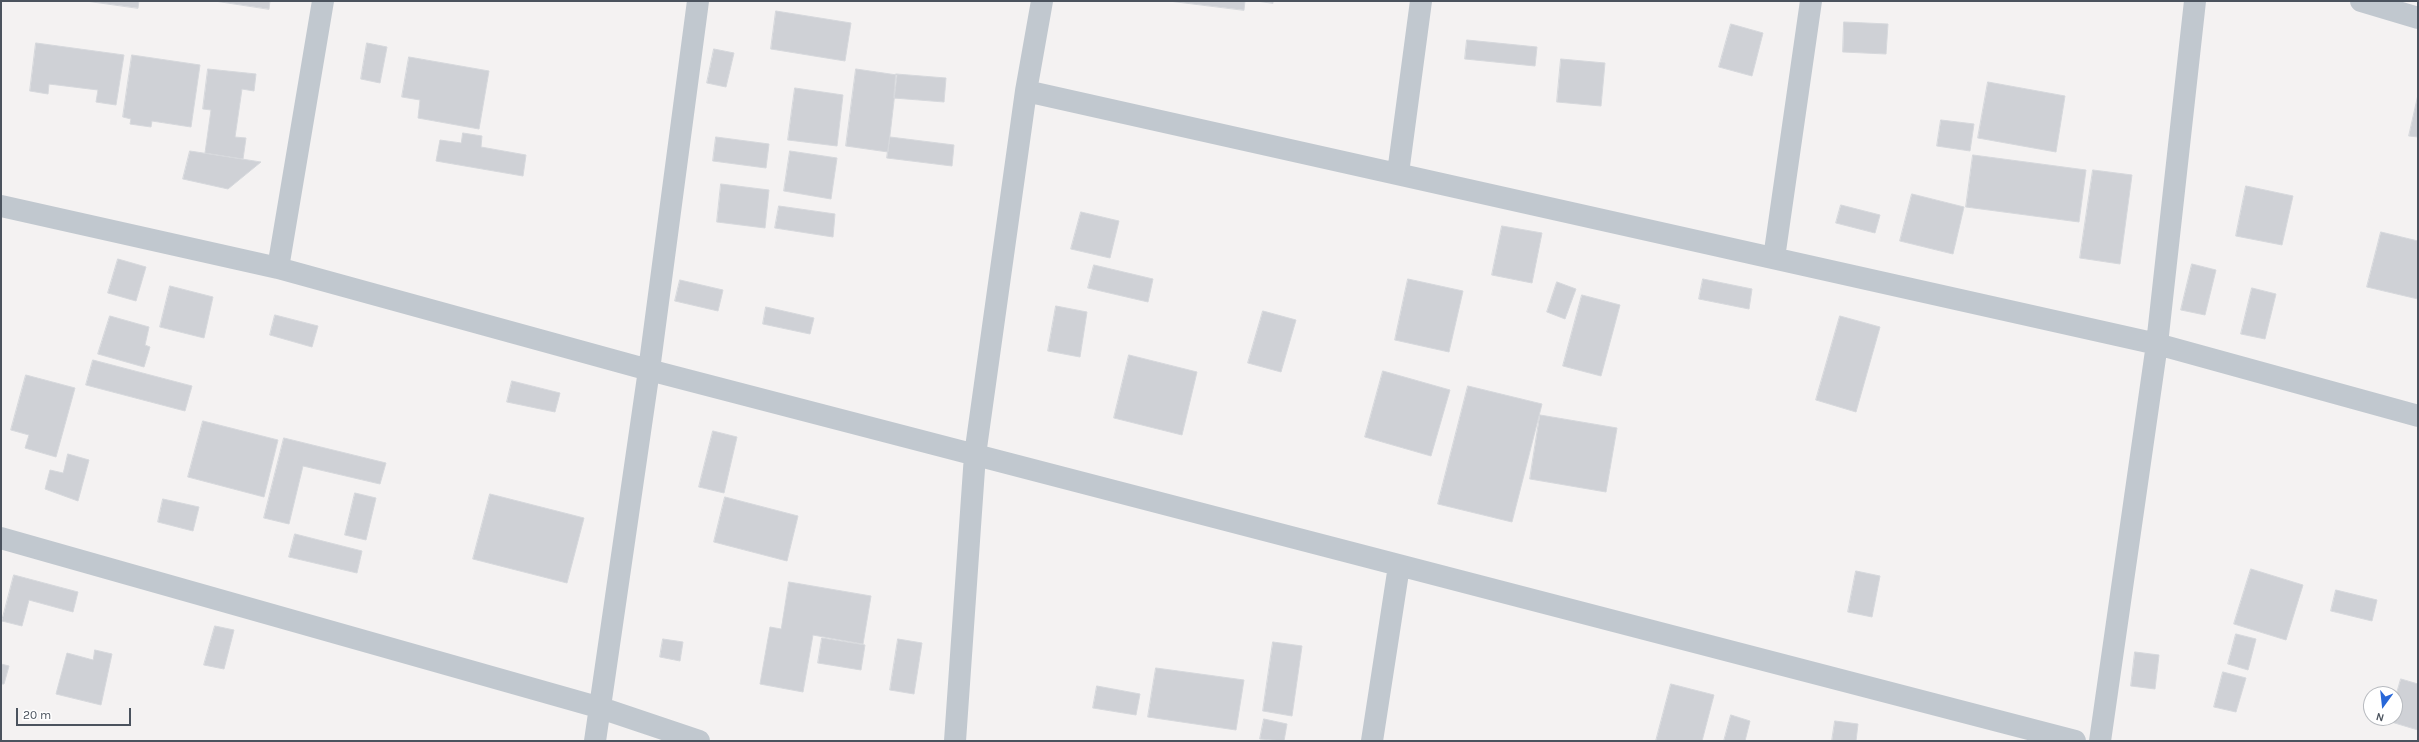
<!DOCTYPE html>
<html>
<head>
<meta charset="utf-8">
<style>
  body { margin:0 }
  #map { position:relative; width:2419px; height:742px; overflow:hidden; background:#f4f2f2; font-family:Karla,sans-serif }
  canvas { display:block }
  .frame { position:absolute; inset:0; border:2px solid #4b535e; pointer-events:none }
  .north { position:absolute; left:2363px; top:686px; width:40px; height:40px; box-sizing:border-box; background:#fff; border:1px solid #b7babf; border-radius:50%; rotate:195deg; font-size:11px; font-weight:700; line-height:16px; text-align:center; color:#4b535e }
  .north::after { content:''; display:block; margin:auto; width:14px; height:18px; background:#2867d8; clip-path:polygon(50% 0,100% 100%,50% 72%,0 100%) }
  .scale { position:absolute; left:16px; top:708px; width:115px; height:18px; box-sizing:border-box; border:2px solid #4b535e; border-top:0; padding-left:5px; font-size:12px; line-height:14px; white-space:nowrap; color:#4b535e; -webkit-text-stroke:3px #fff; paint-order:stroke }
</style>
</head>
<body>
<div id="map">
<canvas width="2419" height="742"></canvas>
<div class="frame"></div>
<div class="north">N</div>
<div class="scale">20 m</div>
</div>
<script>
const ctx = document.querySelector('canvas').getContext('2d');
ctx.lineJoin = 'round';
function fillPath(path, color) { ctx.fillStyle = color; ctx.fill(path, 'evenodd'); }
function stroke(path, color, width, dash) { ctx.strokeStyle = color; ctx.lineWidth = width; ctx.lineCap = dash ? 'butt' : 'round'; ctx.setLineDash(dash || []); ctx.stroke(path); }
const building = new Path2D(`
  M86,1H139L138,8Z
  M215,1H270L269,9Z
  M1169,1H1245L1244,10Z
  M1257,1H1273V3Z
  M776,11L851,23L845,61L771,49Z
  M1844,22L1888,24L1886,54L1843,52Z
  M1731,24L1763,33L1752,76L1719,67Z
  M1467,40L1537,47L1535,66L1465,59Z
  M36,43L124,55L116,105L96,102L98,90L49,84L48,94L30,91Z
  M367,43L387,47L380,83L361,79Z
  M714,49L734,53L726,87L707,83Z
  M132,55L200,65L191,127L152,121L151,127L130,124L131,119L123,117Z
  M409,57L489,71L479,129L418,118L420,100L402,97Z
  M1561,59L1605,63L1601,106L1557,102Z
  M208,69L256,74L254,91L242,89L235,137L246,138L243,159L205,153L211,110L203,109Z
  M856,69L897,75L888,152L846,146Z
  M896,74L946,78L944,102L894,98Z
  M1988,82L2065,96L2056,152L1978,138Z
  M795,88L843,95L837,146L788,140Z
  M2418,95V137L2409,136Z
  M1941,120L1974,124L1970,151L1937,146Z
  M463,133L482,136L481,147L526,155L523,176L436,161L440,140L461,143Z
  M716,137L769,144L766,168L713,161Z
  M890,137L954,145L952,166L887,158Z
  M190,151L261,162L228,189L183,179Z
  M790,151L837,158L831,199L784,191Z
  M1973,155L2086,170L2079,222L1966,207Z
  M2093,170L2132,175L2120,264L2080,258Z
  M721,184L769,190L765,228L717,222Z
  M2246,186L2293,196L2282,245L2236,236Z
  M1912,194L1964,207L1953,254L1900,241Z
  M1841,205L1880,215L1875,233L1836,223Z
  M779,206L835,214L833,237L775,228Z
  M1081,212L1119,221L1110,258L1071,249Z
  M1502,226L1542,233L1532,283L1492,275Z
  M2381,232L2418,241V299L2367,287Z
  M118,259L146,267L136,301L108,293Z
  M2192,264L2216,270L2205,315L2181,310Z
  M1094,265L1153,279L1148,302L1088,288Z
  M1408,279L1463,291L1449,352L1395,340Z
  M1703,279L1752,289L1749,309L1699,299Z
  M680,280L723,290L718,311L675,301Z
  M1557,282L1576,289L1565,319L1547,312Z
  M170,286L213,297L204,338L160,327Z
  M2252,288L2276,294L2265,339L2241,334Z
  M1582,295L1620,305L1601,376L1563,366Z
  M1056,306L1087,312L1080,357L1048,351Z
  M766,307L814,318L810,334L763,324Z
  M1263,311L1296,320L1281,372L1248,363Z
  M275,315L318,326L312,347L270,335Z
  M110,316L149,327L145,345L150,347L144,367L98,354Z
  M1840,316L1880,327L1856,412L1816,400Z
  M1129,355L1197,372L1182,435L1114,418Z
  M93,360L192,386L185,411L86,385Z
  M1383,371L1450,390L1431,456L1365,437Z
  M26,375L75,388L56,457L25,448L29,435L11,430Z
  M512,381L560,393L555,412L507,402Z
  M1468,386L1542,404L1512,522L1438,504Z
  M1540,415L1617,428L1606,492L1530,479Z
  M203,421L278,440L264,497L188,477Z
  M713,431L737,437L724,493L699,487Z
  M284,438L386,463L380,484L303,466L289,524L264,518Z
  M68,454L89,460L78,501L45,489L50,470L63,473Z
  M355,493L376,498L366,540L345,535Z
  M490,494L584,518L567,583L473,559Z
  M725,497L798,516L787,561L714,542Z
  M163,499L199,507L193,531L158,522Z
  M295,534L362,551L357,573L289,557Z
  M2251,569L2303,585L2286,640L2234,624Z
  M1856,571L1880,576L1872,617L1848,612Z
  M14,575L78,592L73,612L29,600L22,626L2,621Z
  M789,582L871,596L863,644L813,635L803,692L760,684L770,627L781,629Z
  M2336,590L2377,600L2372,621L2331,611Z
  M215,626L234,630L224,669L204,665Z
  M2236,634L2256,639L2248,670L2228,664Z
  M822,638L865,645L861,670L818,663Z
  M663,639L683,642L680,661L660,657Z
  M898,639L922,643L914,694L890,690Z
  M1273,642L1302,646L1292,716L1263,711Z
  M95,650L112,654L101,705L56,694L67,653L93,660Z
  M2135,652L2159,655L2155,689L2131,686Z
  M1,664L9,666L4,684H1Z
  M1156,668L1244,680L1236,730L1148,717Z
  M2223,672L2246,678L2236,712L2214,707Z
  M2401,679L2418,684V730L2388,721L2389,718H2395V699Z
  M1671,684L1714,695L1702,741H1656Z
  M1097,686L1140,694L1136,715L1093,708Z
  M1731,715L1750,721L1745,741H1724Z
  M1264,719L1287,724L1284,741L1260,739Z
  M1835,721L1858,724L1856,741H1832Z`);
const street = new Path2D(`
  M2361,1L2418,18
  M1026,91L2157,344L2418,416
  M1398,173L1421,1
  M1,206L278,268L649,370L2075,741
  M1774,258L1811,1
  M278,268L323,1
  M1,538L601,708L699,741
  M595,741L649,370L698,1
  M955,741L975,455L1026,91L1042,1
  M1372,741L1399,566
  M2100,741L2157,344L2195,1`);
fillPath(building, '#cfd1d6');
stroke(building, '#d6d8dc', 1);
stroke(street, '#c1c8cf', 22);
</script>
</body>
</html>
